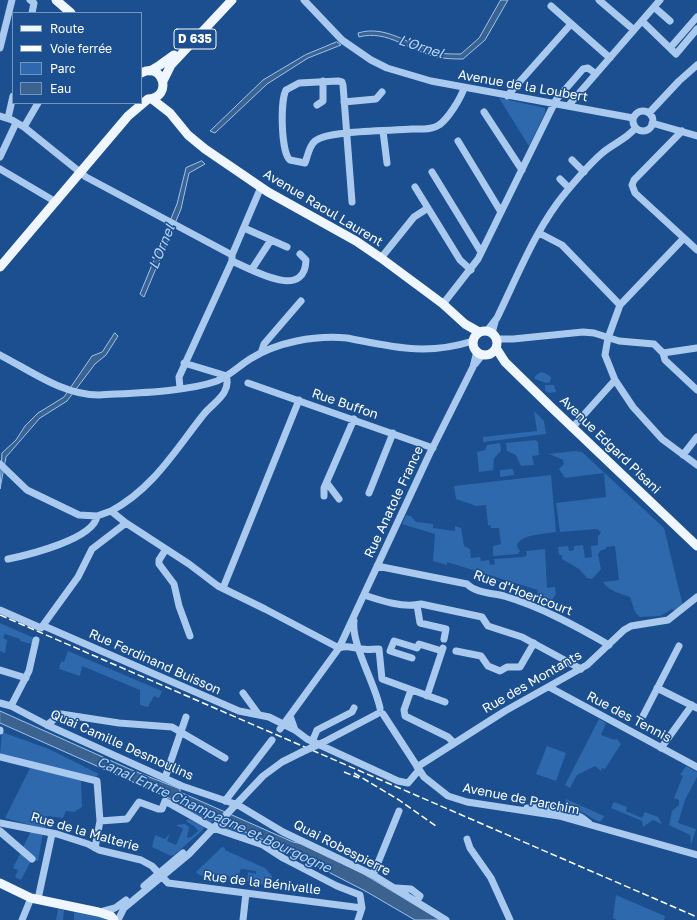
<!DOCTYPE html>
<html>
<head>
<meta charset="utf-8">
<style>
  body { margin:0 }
  #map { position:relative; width:697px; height:920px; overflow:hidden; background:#1b4f8f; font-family:"Golos Text",sans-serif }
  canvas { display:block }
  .legend { position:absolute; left:12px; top:12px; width:130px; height:92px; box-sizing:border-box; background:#1b4f8f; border:1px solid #7695bc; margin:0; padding:5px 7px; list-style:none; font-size:12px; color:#fff }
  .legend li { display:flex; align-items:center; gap:8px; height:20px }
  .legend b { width:20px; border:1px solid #7695bc }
</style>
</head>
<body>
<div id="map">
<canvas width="697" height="920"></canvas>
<ul class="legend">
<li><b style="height:5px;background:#f0f6ff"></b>Route</li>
<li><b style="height:5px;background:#fff"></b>Voie ferrée</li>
<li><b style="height:11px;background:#2e69ad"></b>Parc</li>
<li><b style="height:11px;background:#3c6290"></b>Eau</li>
</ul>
</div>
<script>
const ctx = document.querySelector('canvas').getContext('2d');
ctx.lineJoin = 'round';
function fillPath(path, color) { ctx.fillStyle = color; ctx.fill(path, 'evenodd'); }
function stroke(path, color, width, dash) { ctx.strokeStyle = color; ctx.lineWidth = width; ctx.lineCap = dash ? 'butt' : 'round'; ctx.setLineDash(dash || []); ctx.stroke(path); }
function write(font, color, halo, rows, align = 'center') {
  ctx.font = font + ' "Golos Text",sans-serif'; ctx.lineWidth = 3; ctx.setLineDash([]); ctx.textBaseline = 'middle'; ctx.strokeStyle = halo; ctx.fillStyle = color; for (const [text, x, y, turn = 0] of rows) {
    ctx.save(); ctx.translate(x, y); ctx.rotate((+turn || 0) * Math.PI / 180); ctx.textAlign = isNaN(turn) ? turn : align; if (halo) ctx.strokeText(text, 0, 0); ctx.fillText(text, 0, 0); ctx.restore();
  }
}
const green = new Path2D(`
  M499,98L545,108V113L529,146Z
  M541,372L545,373L551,377L550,382L546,383L535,379V376Z
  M545,385H554L556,392L549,393L545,391Z
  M534,411L544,421L546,434L483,442V437L537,431Z
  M535,440L538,442L539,455L532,456L534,465L521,466L516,455L507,451L506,443Z
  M500,443L501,451L494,458L493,470L479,472L477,452L485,450L487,445Z
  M574,451L582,452L664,528L683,606L674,610L672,609L660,616L640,617L635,612L630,597C621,594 607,590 603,582L619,580L615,546L606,547V549L601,550L598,554L601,569L592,579L587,578L579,569L562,559V555H559L558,547L568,546L569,551L574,550V546L583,545L585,558L592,557L591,546L598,545V537L601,532L597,529L560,532L556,503L606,497L604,473L565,478L559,469L564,464L563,460L549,454Z
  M513,469L514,475L500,477V470Z
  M551,475L556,532C546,534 519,534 517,546L520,551L518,554L493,556V546L501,544L499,528H491V526L488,525L486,505L476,506L456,499L454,486Z
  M406,515L411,516L416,522L433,524V528L455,531V526L461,528L464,546L470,549L471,558L480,557L481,561L489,560L490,565L495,564L494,559L524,557L527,555L526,551L545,549L547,588L555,587L556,594L552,600L537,593L538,590L447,562V565L433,561L435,534L402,524Z
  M0,623L34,638L32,644L20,641V639L5,634L3,638L7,640L5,653L0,651Z
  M68,651L162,691L159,698L154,696L148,707L140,705V690L82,666L80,676L59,669L61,661L64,662Z
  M599,719L606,723L601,735L615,740L616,738L621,744L605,769L602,768L601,771L595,766L577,775L570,788L565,785Z
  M2,732L49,749L99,774L95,778L0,755Z
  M547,746L566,753L556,781L536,774Z
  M686,766L697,772V777L685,800L678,823L696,829L691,845L690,835L669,825L672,811L679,805V800L674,798L683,776L680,775Z
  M30,768L81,780L82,807L74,812L66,811L63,818L48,816L45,829L5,818Z
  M566,799L604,816V817L600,822C588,817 579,808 565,805Z
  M614,802L627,807L626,811L642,818L645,812L658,817L662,824L653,820L643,827L642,821L611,808Z
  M187,806L215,819L210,824L183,808Z
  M188,819L204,826L203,830L174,855L171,856L152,847L155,835L165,839L170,833L167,841L176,845L183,829L176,825L185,824L189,827L187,838L191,837L198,831L195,827L186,821Z
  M224,823L257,837L252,838L220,828Z
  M31,831L43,833L38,861L32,859L21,880L15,877L18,870L13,868Z
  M222,847L225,848V850L265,868L272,876L271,887L247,881L248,872L256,874V871L242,869L240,870L239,878L244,879L243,882L229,880V876L214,874L213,881L205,880L206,875C203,877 198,875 196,872Z
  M616,895L665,916L664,920H617L613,918Z
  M58,909L64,910L63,920H56Z
  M74,912L108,919V920H74Z`);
const water = new Path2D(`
  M501,0H508L485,40L463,59C455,59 446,59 438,57C410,52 388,29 359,37L358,33C387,24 411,47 439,53C446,54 454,54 461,54L479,38Z
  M337,42L341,45L308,58L267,84L215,133L210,131L263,80L305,55Z
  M202,161L205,164L189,173L181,209L144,297L140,294L177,204L186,168Z
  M115,333L118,336L106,355L95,364L67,401L40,418L6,457L0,489L2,453L16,440L25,426L38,413L64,397L92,356L102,352Z
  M0,711L134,771L180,789V792L293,842L303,844L362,873L440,920H415L367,892L288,851L0,723Z`);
const minor = new Path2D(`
  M30,0L34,3L32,13
  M304,0L342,40L371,60L387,68L431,81L633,118
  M599,0L634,30
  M551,6L610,58
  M654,7L670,21
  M642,21L676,54L697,29
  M0,48L12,0
  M670,48L697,17
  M507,96L571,24
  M344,102L376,99L382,92
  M317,105L323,101V81
  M568,106L660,0
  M633 121a10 10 0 1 1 20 0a10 10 0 1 1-20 0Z
  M484,112L522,170
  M649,113L679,81L697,65
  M0,116L12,120L24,127L86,177L232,255
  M8,118L13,96
  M652,123L697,136
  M24,127L38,103
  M383,131L387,163
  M682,131L634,180L632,185L635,193L697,250
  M458,141L501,212
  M0,157L16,123
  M572,160L584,172
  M0,169L56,202
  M432,172L481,252
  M560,179L569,188
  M415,187L460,260L471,270
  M352,202L343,85L342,82L338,81L299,83L286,90C280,101 281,153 290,160L305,163C308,155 309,146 315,141C328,130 392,131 412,129C420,129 432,130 439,125C448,119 461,98 464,88
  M244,228L287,247
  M539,233L562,245L620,305
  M684,238L620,305L608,338L605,355L615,380L633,407L662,439L697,465
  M381,258L414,217L428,208
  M232,261C253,270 305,301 306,260L300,254
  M252,269L271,240
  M443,304L478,259L556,100L583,69L588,68L596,74
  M487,331L497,318C518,275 536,228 566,192C576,180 596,156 609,148C621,140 625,139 636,128
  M492,333L495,322
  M496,339H513L583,332L594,333L619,341L654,344L663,353L697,348
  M261,353L264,344L301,301
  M663,353L665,360L697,390
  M0,355C31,371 63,395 99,395C132,393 186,392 217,381C229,376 239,366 250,359C277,342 315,335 347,338C394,347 425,356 473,341
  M184,363L227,376
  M475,364L483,354
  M248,383L433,448
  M180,388L179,377L232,261V255L261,187
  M572,428L615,380
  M683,455L697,437
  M0,464L27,490L79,515L97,516L111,511L126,523L189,564L218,586L265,609L339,648L429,455L473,367L477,351
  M327,483L339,499
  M369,493L393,433
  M324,496V488L354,419
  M111,511C153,489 176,449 204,414C213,403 232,393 226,376
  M166,549L159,560V564L174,584L179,606L190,636
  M8,559C28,555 94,539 97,516
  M377,566L467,584C476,593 492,593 504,596C541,607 576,626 609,645
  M223,588L299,400
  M364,595C382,601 403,608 421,604L482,617L488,626L522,637L581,669
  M417,605L420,623L446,629L444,639
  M0,610L41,628L78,577L92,549L126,523
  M354,621C351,644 375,683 380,708
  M44,626L239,711L269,717L295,730
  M456,651L481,656L488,666L500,671L507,667H520L534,643
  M412,658L390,651L394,641L417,648L419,644L442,651
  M0,670L26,678
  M549,687L697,767
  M657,688L697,708
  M411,690L404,710L405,716L448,737L454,743
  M243,693L259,715
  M427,696L443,648
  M0,703L11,706L47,725L182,786L238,805L283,832L373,875L446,920
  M11,706L29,671L36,640
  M383,714L424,777L448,796L467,802L559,816L697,855
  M290,716L295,730L307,739L398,781L408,783L419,770
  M643,716L679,646
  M47,725L61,714L119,723L172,727L225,758
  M280,729L339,648C349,644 353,649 362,649C368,650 373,649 379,649L382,679L445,702
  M0,731V730
  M312,742L317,730L352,712L354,708
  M322,743L377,714
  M661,748L692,705
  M0,757L97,781L100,821L95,848
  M417,767L505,711L587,665L624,630L631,626L668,620L697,597
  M165,778L186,717
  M225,801L272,740
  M527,808C549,807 572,808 589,823
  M100,821L127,819L139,802L158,809H162L165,801L213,828L263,845L283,858L337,886L360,895L362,908L358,920
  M0,823L57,834L88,844L99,850L141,860L152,866L168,883L362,908
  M0,831L32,859L0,832
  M467,839L470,848L491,878L510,920
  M373,875L399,811
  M144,886L183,853
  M396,888L411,889L420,896L417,901
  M38,899L52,834
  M100,912L115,908L126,900
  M22,920L31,898
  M118,920L124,908L189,854L263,776L282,762L302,752
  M243,920L246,893`);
const major = new Path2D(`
  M56,0L71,13
  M150,71L160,65L174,55
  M141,73C163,61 173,97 149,99
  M163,81L171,65L232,0
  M152,99L170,113L188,135L205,149L268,192L356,241L381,258L443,304L465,324L479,332
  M0,267L128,116L148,99
  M473 343a12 12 0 1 1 24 0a12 12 0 1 1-24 0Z
  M496,348L505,362L550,406L697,546
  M0,883L31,898L98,912L111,916L114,920`);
const rail = new Path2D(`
  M0,615L697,917
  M344,772L359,778
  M354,773L399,800L436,826`);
const minorBridge = new Path2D(`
  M302,752L322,743`);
const shields = [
  [195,39,42]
];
const shieldNames = [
  ["D 635",195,39]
];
const streetNames = [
  ["Avenue de la Loubert",523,86,10],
  ["Avenue Raoul Laurent",323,208,31],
  ["Rue Buffon",345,404,19],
  ["Avenue Edgard Pisani",610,445,44],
  ["Rue Anatole France",394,502,-65],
  ["Rue d'Hoericourt",523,593,21],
  ["Rue Ferdinand Buisson",155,662,24],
  ["Rue des Montants",532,682,-30],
  ["Rue des Tennis",629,717,28],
  ["Quai Camille Desmoulins",122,745,24],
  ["Avenue de Parchim",521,799,11],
  ["Rue de la Malterie",85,832,16],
  ["Quai Robespierre",342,848,27],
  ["Rue de la Bénivalle",262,883,7]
];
const waterNames = [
  ["L'Ornel",421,47,18],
  ["L'Ornel",162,247,-68],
  ["Canal Entre Champagne et Bourgogne",214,815,25]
];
fillPath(green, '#2e69ad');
fillPath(water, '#3c6290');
stroke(water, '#9cc4f0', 1);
stroke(minor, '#a9c9ee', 7);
stroke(major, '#f0f6ff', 9);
stroke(rail, '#fff', 1.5, [7, 3]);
stroke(minorBridge, '#a9c9ee', 7);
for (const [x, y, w] of shields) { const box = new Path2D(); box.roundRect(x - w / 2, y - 10, w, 20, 3); ctx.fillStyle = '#1b4f8f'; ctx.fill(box); stroke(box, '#fff', 1); }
write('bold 12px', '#fff', null, shieldNames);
write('13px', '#fff', '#1b4f8f', streetNames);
write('italic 14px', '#b5d3f5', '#1b4f8f', waterNames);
</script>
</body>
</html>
